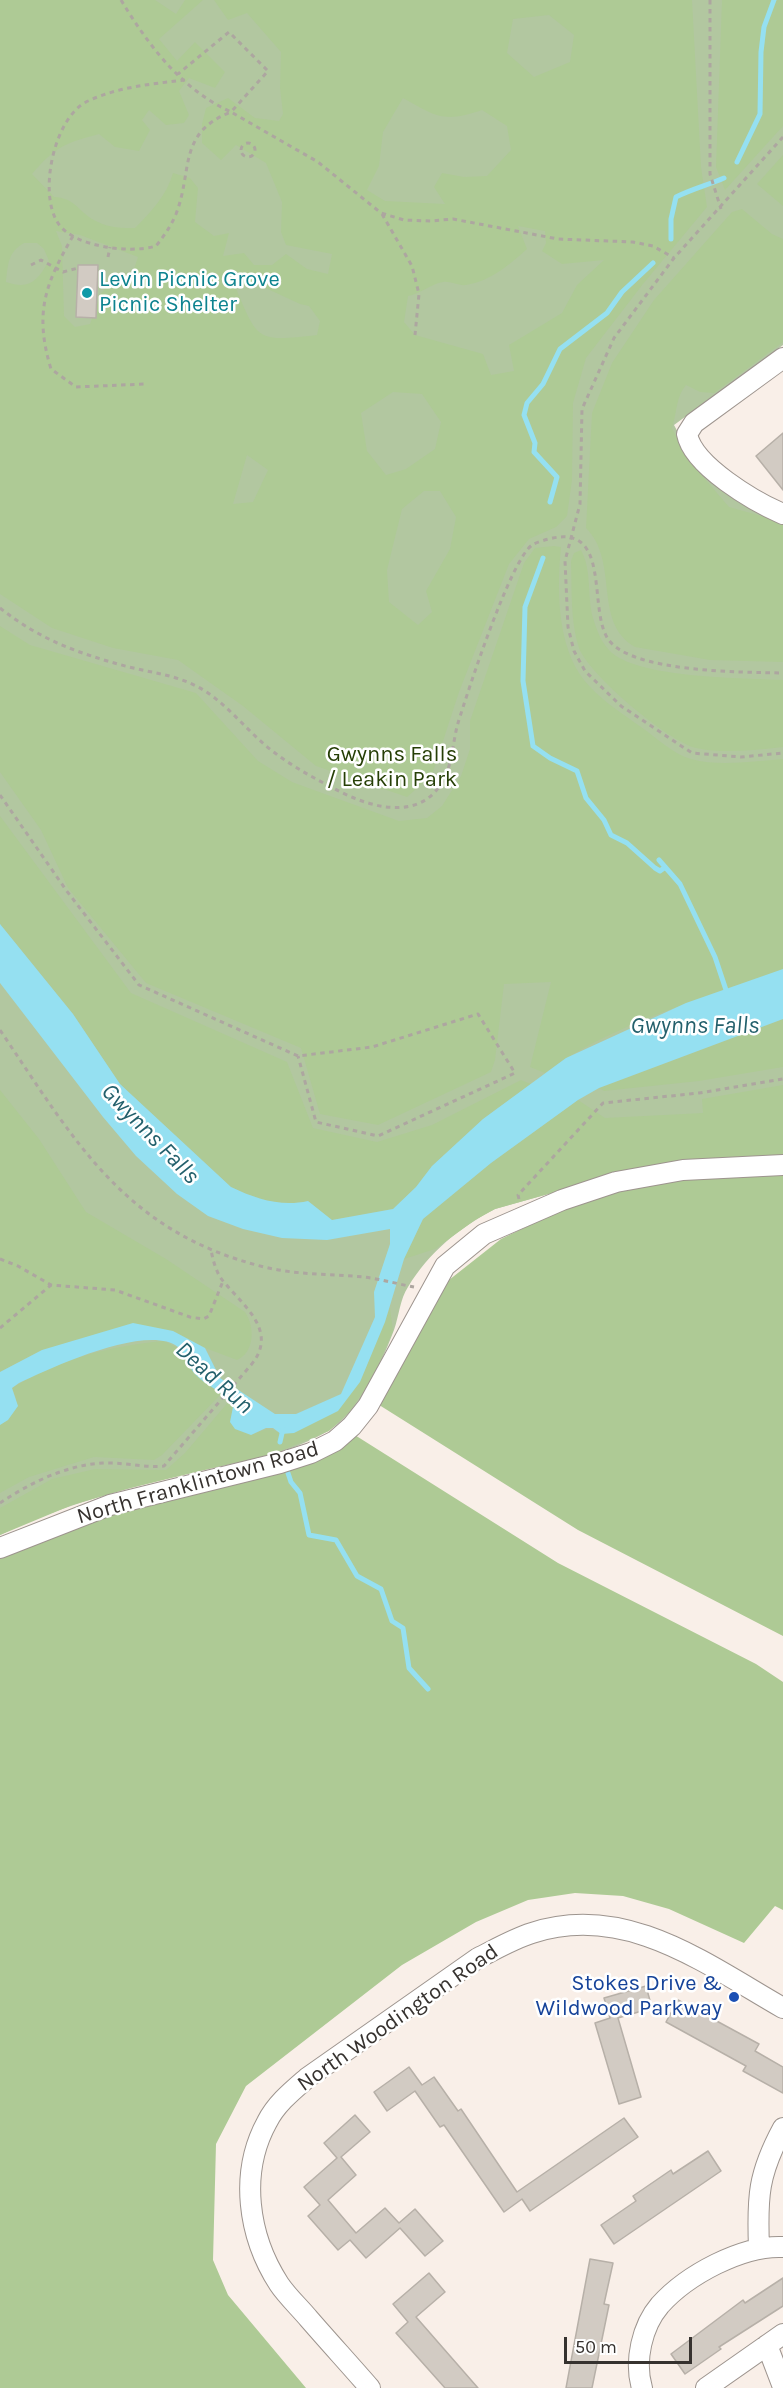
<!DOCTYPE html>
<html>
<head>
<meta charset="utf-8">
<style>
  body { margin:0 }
  #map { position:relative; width:783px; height:2388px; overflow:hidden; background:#f9efe8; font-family:Karla,sans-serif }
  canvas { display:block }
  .scale { position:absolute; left:564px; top:2337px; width:128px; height:27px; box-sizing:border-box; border:3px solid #36322f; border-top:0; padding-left:8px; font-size:18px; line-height:21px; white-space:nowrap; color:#36322f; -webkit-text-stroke:4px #fff; paint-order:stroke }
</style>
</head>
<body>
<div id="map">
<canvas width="783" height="2388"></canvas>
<div class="scale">50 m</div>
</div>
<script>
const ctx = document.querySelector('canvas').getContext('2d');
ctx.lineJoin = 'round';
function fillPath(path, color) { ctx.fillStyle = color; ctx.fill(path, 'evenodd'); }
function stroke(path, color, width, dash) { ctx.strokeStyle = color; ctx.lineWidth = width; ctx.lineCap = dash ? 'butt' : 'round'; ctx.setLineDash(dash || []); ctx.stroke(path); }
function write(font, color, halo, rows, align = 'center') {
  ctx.font = font + ' Karla,sans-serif'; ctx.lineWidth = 5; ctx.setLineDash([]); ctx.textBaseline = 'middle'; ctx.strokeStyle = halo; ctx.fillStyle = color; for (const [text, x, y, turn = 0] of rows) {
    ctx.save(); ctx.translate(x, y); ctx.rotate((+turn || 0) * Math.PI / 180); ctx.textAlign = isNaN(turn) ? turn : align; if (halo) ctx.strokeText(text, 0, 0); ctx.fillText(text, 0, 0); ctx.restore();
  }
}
const green = new Path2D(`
  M0,0H783V345L674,425C697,469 731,511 783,519V1156L712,1158L651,1165L495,1209C459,1228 429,1252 408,1287C400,1299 399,1316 394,1330C381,1364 361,1411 328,1431C288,1455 238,1462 194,1472C127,1488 62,1505 0,1535Z`);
const forest = new Path2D(`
  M0,0H155L176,14L185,0H203L159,39L177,61L195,42L225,72L215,88L189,78L179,91L189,115L184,123L166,125L149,110L142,120L150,130L139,151L115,147L99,134C65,143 55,147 32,174L54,197C77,198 78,213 98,222C110,228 122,228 135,228C151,212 167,195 173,173L190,178L198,188L195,222L214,236L229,233L223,256L244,253L254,265H272L286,254L307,269L328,274L332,254L286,245L281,232L282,202L266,163L236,145L221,160L202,143V124L206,108L228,98L255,118L279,121L283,114L280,88L281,52L247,13L228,20L214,0H692L701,167L707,207L643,284L586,358L573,403L572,480L567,516L556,527L529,539L509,564L459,692L432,775L407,797L316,766L243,706L178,660L113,648L52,628L0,594ZM549,15L574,35L570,62L534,77L507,53L513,19ZM403,98C437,117 444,123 482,110L507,126L511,150L487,176L464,177L442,173L434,187L445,204L385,201L367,190L379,166L383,132ZM518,226L545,231L546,243L542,251L562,264L604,260L577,285L562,313L509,345L514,371L491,375L483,354L415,335L404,322L408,296C420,294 431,284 443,282C450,281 459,286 466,285C491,281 509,265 527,249ZM56,231L80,235L138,257L133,272L114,276L101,294L90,324L75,327L64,316L62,246ZM24,243H37L44,249L49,261C37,281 30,290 6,282C8,264 8,252 24,243ZM259,285L300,304L309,306L320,321L317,335C256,342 258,341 235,286ZM393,392L422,394L441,422L435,449L406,469L386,475L367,451L361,413ZM247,455L268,470L253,502L233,504ZM424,491H440L456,517L450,549L426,591L432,612L418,625L389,602L387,570L402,509Z
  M722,0H783V126L725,190L716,167Z
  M783,155V206L757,184Z
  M742,209L772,234L783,239V342L714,393L700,392L686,385C676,396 677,413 672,428L687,458L729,507L783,522V662L710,660L635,647C592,622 620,562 586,528L592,413L612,363L654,300L732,212Z
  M554,546L561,547C557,587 557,638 579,673C593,695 620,712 641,727C657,738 673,754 691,759C721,767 753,761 783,759V969C761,979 736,986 713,994C656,1014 593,1037 545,1073L530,1067L551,982L504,984L495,1060L491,1072L378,1125L320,1114L301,1048L146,983L68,888L41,830L0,772V626L30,645L196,693L258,761L292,782L399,821L427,818L442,806L461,776L470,749V721L524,563L535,548Z
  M581,550C593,572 586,598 594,621C598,634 604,648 616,656C651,678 740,678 783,680V747C755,750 724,754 696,748C669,742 589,675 579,648C570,621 572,589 571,561L574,553Z
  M0,816L131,993L287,1062L313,1128L377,1142L432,1125L521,1080L531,1084L483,1119L432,1166L416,1187L393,1209L332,1220L308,1201C281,1207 256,1199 231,1187L120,1084L73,1014L0,924Z
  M783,1019V1067L699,1081L604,1091L599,1088Z
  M783,1085V1156L712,1158L651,1165L495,1209L475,1220L435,1249L404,1259L423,1219L491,1163L578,1100L605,1118L703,1113L702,1099Z
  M0,1090L39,1139L86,1212L166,1259L245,1312C255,1327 255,1352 237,1360L205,1348L173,1331L42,1350L0,1372Z
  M783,1173V1636L578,1530L376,1403L427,1310L449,1280L501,1239L559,1211L616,1191L674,1179Z
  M390,1308L393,1331L372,1379L350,1411L329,1431L275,1453L130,1488L72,1505L0,1535V1508L52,1479L95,1469L166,1470L185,1453L230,1400L251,1435C263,1430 270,1426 281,1434L360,1382Z
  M164,1341L178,1348L194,1373L222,1393L162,1455L154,1460L94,1457L29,1477L0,1493V1425L8,1420L16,1398L12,1388C61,1359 108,1346 164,1341Z
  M350,1432L558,1563L756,1664L783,1682V1910L775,1906L744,1943L669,1909L623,1896L575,1893L528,1900L476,1922L402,1965L246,2086L216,2144L213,2260L228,2295L306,2388H0V1555L89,1518Z`);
const water = new Path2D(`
  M0,924L73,1014L120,1084L231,1187C256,1199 281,1207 308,1201L332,1220L393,1209L416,1187L432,1166L483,1119L566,1058L686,1003L783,969V1019L599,1088L578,1100L491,1163L423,1219L404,1259L385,1322L360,1382L338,1411L294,1433L281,1434L273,1428H266L251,1435L235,1429L230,1422L233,1407C225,1391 207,1387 195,1374C188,1367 186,1354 178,1347C147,1323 51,1368 19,1383L12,1388L18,1406L8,1420L0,1425V1372L42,1350L133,1323L173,1331L205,1348L220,1378L275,1414H296L341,1394L375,1317L374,1292L390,1244V1229L327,1240L282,1238L243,1229L208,1216L177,1194L136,1156L103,1117L0,983Z`);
const stream = new Path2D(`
  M737,162L760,114L761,52L764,27L774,0
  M671,239V219L676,197C692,189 708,185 724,178
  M550,502L557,477L534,452L535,443L524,415L527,403L543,384L560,349L607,313L622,292L653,263
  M543,558L525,607L523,681L533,746L550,758L577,771L586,798L604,820L611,835L627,843L655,868L660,871L664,868
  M659,860L680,884L715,957L727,993
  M280,1442L283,1429
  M288,1473L291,1482L300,1493L309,1535L336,1540L357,1576L381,1589L392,1621L403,1628L409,1668L428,1689`);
const building = new Path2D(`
  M78,265H98L96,318L76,317Z
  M783,433V490L756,456Z
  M646,1986L652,2008L618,2018L641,2097L619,2104L595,2023L610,2018L604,1998Z
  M678,2000L759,2044L755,2051L783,2067V2093L743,2071L746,2066L666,2022Z
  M409,2067L422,2085L434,2077L458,2111L461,2109L517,2192L624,2118L638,2137L530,2211L522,2199L504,2212L444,2125L440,2127L415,2091L387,2111L374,2092Z
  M355,2115L370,2132L341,2157L356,2175L328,2200L356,2233L385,2208L399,2223L415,2209L443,2241L425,2256L400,2228L366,2258L350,2240L338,2250L308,2216L320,2205L304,2187L337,2158L324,2143Z
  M708,2151L721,2171L614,2244L601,2225L636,2201L633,2196L671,2170L673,2174Z
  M590,2259L613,2263L604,2304L609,2305L592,2388H566Z
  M429,2273L445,2292L416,2317L478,2388H445L396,2333L408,2322L393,2304Z
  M783,2278V2306L719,2347L721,2349L685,2374L671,2354L743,2300L745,2303Z`);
const path = new Path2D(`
  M121,0C149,46 181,89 231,112L268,71L229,32L178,74
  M710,0V174L721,209
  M185,80C151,84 117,87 86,102C54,119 38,193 58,223C73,247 131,254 156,246C164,236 171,226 176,214C193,171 177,133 231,112L318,162L381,213L404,220L431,221L453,219L558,239L633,242L653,246L674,258
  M783,137L674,258L614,338L582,409L580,504L565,561L568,627L574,651L585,671L621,706L692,753L741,757L783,753
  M241 150a7 7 0 1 1 14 0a7 7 0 1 1-14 0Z
  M382,214L412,266L419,294L415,335
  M73,236C45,284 34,313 51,369L76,387L145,384
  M108,257L110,247
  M31,265L41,260L63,272L78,268
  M0,608C40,640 80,654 129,667C153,673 176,675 198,687C223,700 243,726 265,745C286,763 310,776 335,789C376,811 431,824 449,766C453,752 454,737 458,723C468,691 510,561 532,545C537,542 548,539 553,538C611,526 588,609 608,639C631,673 744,672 783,673
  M0,795L66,890L139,985L298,1056L372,1047L478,1014L515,1073L378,1136L316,1122L298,1056
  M0,1030C75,1141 124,1232 264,1267C297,1275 331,1274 364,1277C381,1279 397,1284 414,1287
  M519,1199L518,1195L603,1103L699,1093L783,1079
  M0,1259L18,1266L51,1285L115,1290L190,1317L203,1319L209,1316L223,1281
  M0,1328L51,1285
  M0,1503C30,1483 66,1465 103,1463C123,1462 143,1468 164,1466L251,1365C281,1329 238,1302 220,1277C215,1268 213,1260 211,1250`);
const minor = new Path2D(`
  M783,358L694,423L687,434C693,466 755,502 783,514
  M0,1548L110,1505L280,1463L311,1453L335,1441L352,1426L368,1406L445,1266L484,1234L562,1200L616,1182L683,1170L783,1165
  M759,2248C757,2197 758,2174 783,2128
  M767,2345L783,2387
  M370,2388C350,2365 329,2342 309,2319C299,2307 287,2296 279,2284C248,2236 239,2173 267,2122C276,2104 292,2091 307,2078L478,1958C496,1949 513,1939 532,1933C625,1902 706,1964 783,2008
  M642,2388C634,2361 642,2326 660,2305C687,2275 742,2245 783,2247
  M706,2388L783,2334`);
const markers = [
  [87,293,6,"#0f9aa8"],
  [734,1997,6,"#1a4fb4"]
];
const cultureNames = [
  ["Levin Picnic Grove",99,280],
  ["Picnic Shelter",99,305]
];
const parkNames = [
  ["Gwynns Falls",392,755],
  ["/ Leakin Park",392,780]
];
const streetNames = [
  ["North Franklintown Road",198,1483,-16],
  ["North Woodington Road",398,2018,-35]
];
const transitNames = [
  ["Stokes Drive &",722,1984],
  ["Wildwood Parkway",722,2009]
];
const waterNames = [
  ["Gwynns Falls",695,1026],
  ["Gwynns Falls",150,1134,46],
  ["Dead Run",214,1378,42]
];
fillPath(green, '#b2c7a0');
fillPath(forest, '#aeca95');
fillPath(water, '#95e0f1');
stroke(stream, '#95e0f1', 5);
fillPath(building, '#d2cbc3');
stroke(building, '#b7b0a8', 1.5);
stroke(minor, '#9d948e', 22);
stroke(path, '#ada6a0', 3, [4.5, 4.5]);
stroke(minor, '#fff', 20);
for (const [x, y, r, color] of markers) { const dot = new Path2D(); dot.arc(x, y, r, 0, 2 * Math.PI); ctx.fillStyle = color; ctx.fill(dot); stroke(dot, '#fff', 2); }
write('22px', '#0d838f', '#fff', cultureNames, 'left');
write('22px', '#263f06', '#fff', parkNames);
write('22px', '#36322f', '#fff', streetNames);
write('22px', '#164399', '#fff', transitNames, 'right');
write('italic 24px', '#23606c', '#fff', waterNames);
</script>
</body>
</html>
